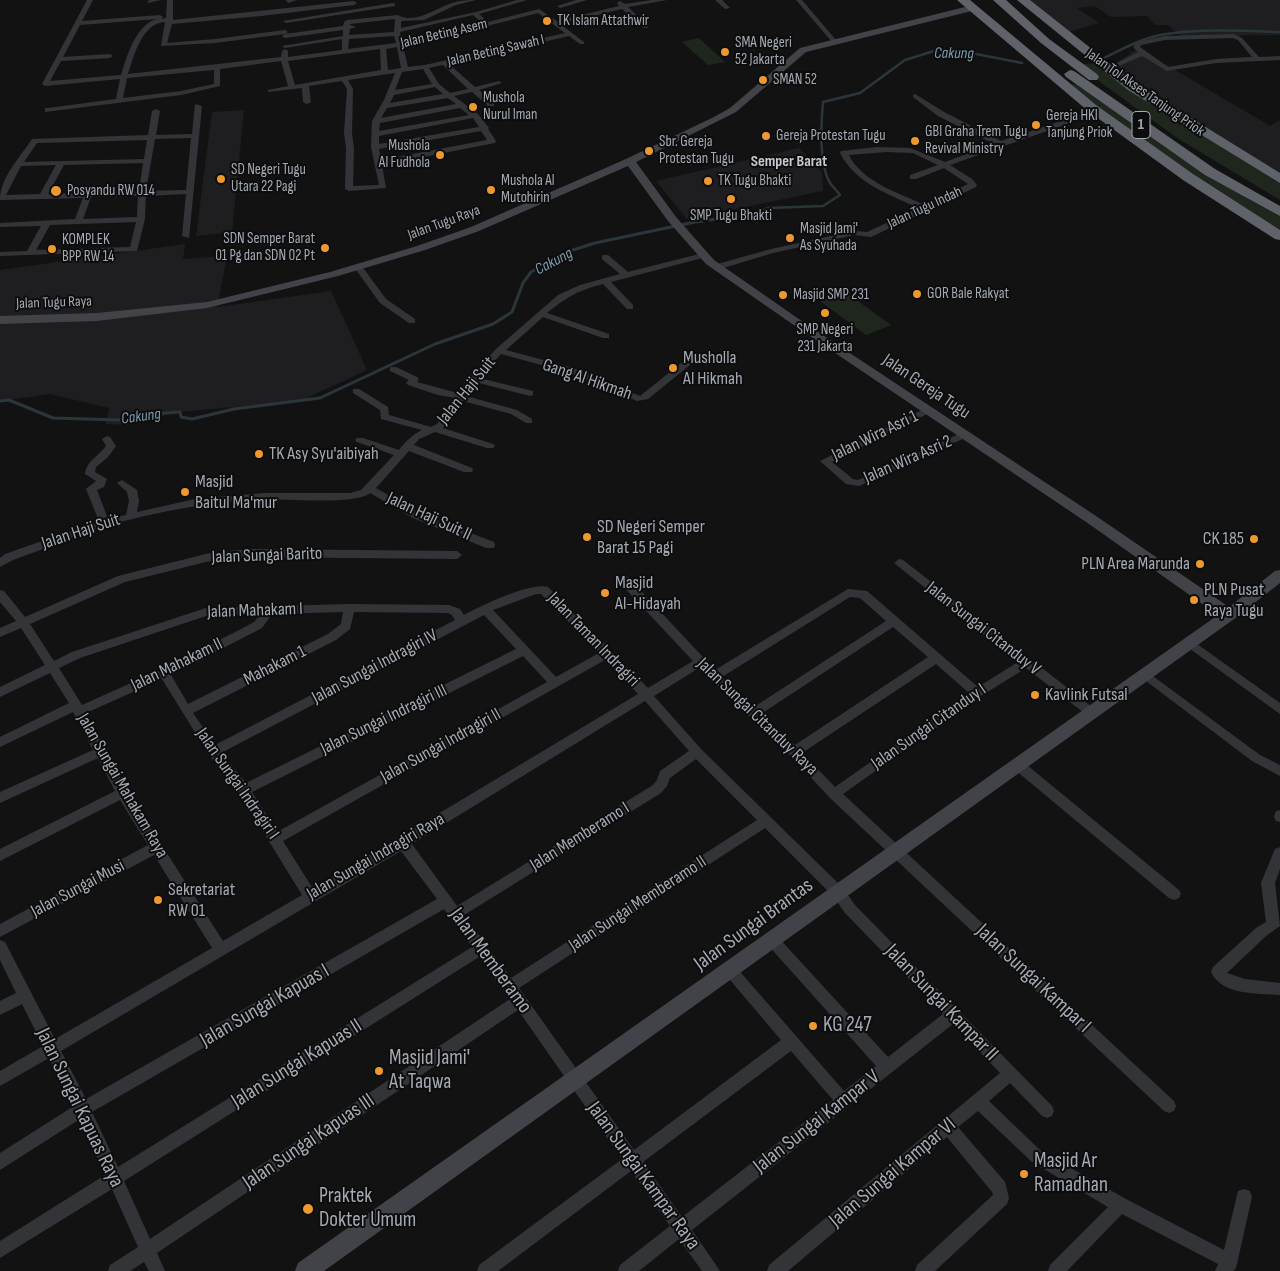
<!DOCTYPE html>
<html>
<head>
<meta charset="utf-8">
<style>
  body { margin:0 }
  canvas { display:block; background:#121213 }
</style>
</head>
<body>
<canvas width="1280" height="1271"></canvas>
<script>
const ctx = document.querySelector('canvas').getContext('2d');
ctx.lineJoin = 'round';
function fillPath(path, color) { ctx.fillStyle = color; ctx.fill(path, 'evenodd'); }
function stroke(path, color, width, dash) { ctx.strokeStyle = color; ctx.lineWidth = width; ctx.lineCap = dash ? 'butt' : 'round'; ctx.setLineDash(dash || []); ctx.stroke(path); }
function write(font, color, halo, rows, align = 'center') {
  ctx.font = font + ' "Sofia Sans Condensed",sans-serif'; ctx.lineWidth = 4; ctx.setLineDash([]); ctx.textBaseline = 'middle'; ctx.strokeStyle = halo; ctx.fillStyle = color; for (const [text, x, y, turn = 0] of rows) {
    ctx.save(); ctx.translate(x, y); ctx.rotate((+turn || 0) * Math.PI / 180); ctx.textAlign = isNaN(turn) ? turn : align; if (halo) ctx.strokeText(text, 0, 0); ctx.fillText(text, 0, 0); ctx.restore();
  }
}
const built = new Path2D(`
  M1019,0H1280V35L1181,36L1168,25H1155L1147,16L1111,17L1095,6L1077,8L1099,23L1064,33Z
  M1138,48L1270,126L1280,120V178L1108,69Z
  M244,110L232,232L196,236L212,112Z
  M799,148L822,172L823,191L687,219L656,181Z
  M185,244L183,259L227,256L217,307L331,291L367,370L300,401L178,412L127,425L106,424L109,408L50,394L0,401V270Z`);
const green = new Path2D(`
  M699,38L725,62L708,65L682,42Z
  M1095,63L1280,178V200L1177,138L1077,65Z
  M1081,83L1280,212V236L1063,86Z
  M844,291L891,325L866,335L820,301Z`);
const streamFar1 = new Path2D(`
  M1100,60C1115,53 1130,44 1146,39C1181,27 1242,31 1280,32
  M749,215L769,208L823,206L840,195C837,191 833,187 830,183C819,164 821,124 823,102L860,93L905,60L934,51L966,52L1022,63`);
const stream = new Path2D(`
  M0,401L9,400L53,418L119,420L151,414L180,412L181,417L192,419L234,409L320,398L435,344L493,324L512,312L523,283L531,272L573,250L595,243L695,222L754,214`);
const street = new Path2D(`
  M87,0H93L82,21L160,15L163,17L161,19L166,18L167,0H173V20L354,1L357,3L354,5L261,16L172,24L167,43L215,39L285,30L288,32L285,34L215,43L161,46L165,22C142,23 134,55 128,74L281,57L282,51L285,49L288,51V57L342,50V39L285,48L282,46L343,36V30L285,38L282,36L285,34L343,26L344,22L347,20L398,15C415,25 436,8 452,3C460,0 468,0 476,0L456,5L424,20L401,21V28L476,12L517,0H527L479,14L488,22L539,9L557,21L619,6L617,3L620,1L625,4L652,0H667L628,7L648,26V28H644L622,9L560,24L584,42V44H580L569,36L449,64L475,87L499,81L502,83L479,90L494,102V106H488L472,92L454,96L478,114L489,128L488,129L496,141L495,143L382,165L386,188L349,191L345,189L346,148L344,133L347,89L342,81L309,86L311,102L307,104L303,102L302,88L268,92V90L288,86L281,61L220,69V86L181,95L45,112V108H48L116,99L120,79L45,86L42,84ZM538,13L565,33L425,65L408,67L403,46L485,26L488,27L491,25ZM473,15L482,23L402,42L400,32ZM157,19C136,24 127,56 121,75L50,81L61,61L110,58L113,56L110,54L63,57L80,25ZM395,19L394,32L349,35L350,29L356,27L350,25V24ZM394,36L396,43L348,49L349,39ZM397,47L401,68L388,70L386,49ZM380,49L381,70L295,85L288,61ZM443,65L468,89L450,93L439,84L429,68ZM423,69L432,84L395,90L402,72ZM214,70V84L181,91L123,98L127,78ZM395,73L384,100L372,121L371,147L379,185L353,186L354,148L352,133L353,89L348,80ZM435,87L443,94L390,103L394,95ZM448,98L456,104L381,118L387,108ZM460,108L469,115L379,131L380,123ZM473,118L479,127L379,144V136ZM481,131L487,140L381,160L379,149Z
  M150,0H161L148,3V1Z
  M286,0H297L288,3Z
  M576,0H587L560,8L557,6Z
  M715,0H722L730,8L725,9Z
  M796,0H802L836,40V42H832Z
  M393,3L395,4V6L286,23L283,21Z
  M1234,34L1242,38L1259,57L1280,56V60L1216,63L1167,71L1142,56L1110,70L1105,69L1138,52L1133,47L1137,42L1165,36ZM1233,38L1238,40L1252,57L1216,59L1168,67L1140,47L1141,45L1165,40Z
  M915,94L944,112L1001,141L1094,110L1101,112L950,165L972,179L977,185L976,187L871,237L854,235L773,253L720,269H714V265L771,249L854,231L867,232L919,208C890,195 855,183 840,153L841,151L877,147L910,148L945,162L994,144L938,116L913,97V95ZM886,152L913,153L938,165L910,175V179H916L944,168L968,184L925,205C899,193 862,182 849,155Z
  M195,104L202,106L189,238L182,236L186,194L146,196L145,219L137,251L0,256V252L27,251L41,226L0,227V223L75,219L83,198L0,200C0,178 20,157 32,139L148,135L152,111L156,109L160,111L156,135L192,134ZM191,138L186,190L146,191L155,139ZM147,140L144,159L24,162L37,143ZM143,163L139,191L48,194L64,165ZM56,165L40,194L6,195L21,166ZM138,196L137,217L83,219L91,197ZM136,222L130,247L36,250L50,225Z
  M703,253L707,255L706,257L611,282L633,305V309H627L603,284C580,290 566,297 547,313L609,334V338H603L543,317L506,350L573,368L640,396L690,356H696V360L648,399L637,401L567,372L501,354L479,378L533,391V395L530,396L475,382L466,396L517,410L532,419V423H526L511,414L463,401L443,428L493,444L495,446L493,448H487L435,432L419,439L414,445L472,468L473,470L472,472H464L409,451L376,488L421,514L494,542L495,545L494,548H486L413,518L370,493C356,505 286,499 264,499C211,502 157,511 106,526C75,536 44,549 13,560L0,567V558L5,554L99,521L86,489L96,481L85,474C87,460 98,457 106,446L102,439L107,436L110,437L116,446L108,457L96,467L95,472L107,479L104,487L97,490L108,519L126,515L129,501L127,492L117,483L122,480L137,490L139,501L137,512L195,499L264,493H350L361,490L394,455L357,442L355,440L357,438H363L399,450C405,442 412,435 422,430L381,419L380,410L353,393V389H359L388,407L389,415L431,427L437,424L455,398L438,395L408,385L406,383L409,380L390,371V367H396L417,377L419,379L417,382L458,393L470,377L496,349L558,295L580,285L620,274L602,259V255H608L628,272Z
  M358,264L361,265L386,299L415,319V323H409L380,303L354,267Z
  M928,407L931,408V412L832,462L853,479L858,480L961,433H967L969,435L967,437L859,486L846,484L820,461Z
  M250,549L457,551L462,555L457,559L250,557L210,561L125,582L30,624L54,661L72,652L206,608L349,604L449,605L460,609L464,615C481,606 530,582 548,587L648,688L693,661L619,582L618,579L619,576H627L715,670L848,589L867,591L978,687L1018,662L894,563L899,559L903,560L1096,710L1098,713L1096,716H1088L1026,668L981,696L843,794L1174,1101L1176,1106L1174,1111L1169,1113L1164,1111L830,798L790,755L699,668L654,696L701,749L843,888L855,905L1052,1106L1054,1111L1052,1116L1047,1118L1042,1116L1010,1083L989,1101L1042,1152L1126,1199L1224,1250L1238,1191L1244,1189L1250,1191L1252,1197L1236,1268L1233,1271H1215L1218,1264L1122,1214L1067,1271H1048L1050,1265L1108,1207L1032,1162L978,1111L958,1127L1005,1182L1009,1198L1007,1204L935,1271H915L917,1265L993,1195L992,1192L947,1137L788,1271H767L769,1265L1000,1073L953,1024L692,1230L720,1271H702L679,1239L639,1271H618L620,1265L670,1226L631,1171L498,1271H477L479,1265L622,1159L518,1010L157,1253L165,1271H149L144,1262L130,1271H108L110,1265L138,1247L112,1189L0,1258V1241L105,1175L80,1119L0,1170V1153L74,1106L49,1058L0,1086V1071L43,1046L22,1004L0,1015V1001L16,993L0,960V940L5,942L55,1039L212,948L154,855L0,937V924L148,845L120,800L0,861V849L115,791L98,758L0,803V792L93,750L73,712L0,747V737L69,703L50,673L0,697V687L45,665L21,628L0,637V628L16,621L0,602V590L4,591L25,617L118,576L210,553ZM536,594H541L599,653L556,677L493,610ZM850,597L860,598L886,621L754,707L722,677ZM343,612L341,624L328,634L188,704L171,675L262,628L272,614ZM354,612L448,613L452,615L455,620L215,745L193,713L336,640L350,629ZM260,615L254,622L245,627L160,670L82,705L59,668L80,658L206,616ZM484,615L516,649L246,783L221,753ZM893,627L928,657L795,745L761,714ZM523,656L547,682L277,832L252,792ZM605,660L638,694L313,889L283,841ZM936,664L969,693L835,787L802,753ZM162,679L209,755L240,794L302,895L223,941L126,789L86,713ZM645,701L689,751L660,771L657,780L653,785L457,906L412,844ZM696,759L757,820L511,978L464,915L661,793L667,786L670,778ZM765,828L833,896L845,913L943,1014L888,1057L777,936L772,934L767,936L765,940L767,944L876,1066L844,1091L735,966L730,964L725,966L723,970L725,974L781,1040L634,1150L519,988ZM401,851L437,899L86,1099L61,1051ZM444,909L472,947L118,1167L92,1112ZM479,957L510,999L150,1239L124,1181ZM791,1051L833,1100L682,1217L643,1162Z
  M1190,639L1280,703V714L1186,646L1184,643Z
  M1146,671L1260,755L1280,765V776L1252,761L1142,678L1140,675L1142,672Z
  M1018,760L1022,761L1179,890L1181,894L1179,898L1174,900L1169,898L1014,769L1012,765L1014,761Z
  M1280,810V822L1276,821L1274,817L1276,811Z
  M1280,847V869L1275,883L1280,926L1266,936L1227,973L1245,979L1280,983V995C1258,993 1222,996 1211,972L1213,967L1256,928L1266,922L1261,883L1275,849Z`);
const secondary = new Path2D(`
  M973,5L976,6V10L806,52L736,112L636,162L676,217L714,260L806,324L1099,518L1229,607L1275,571L1280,570V583L1234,619L324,1271H295L298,1263L1218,615L1089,524L798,328L706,264L668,221L628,166L479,231L425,250L338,276L207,308L97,321L0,324V316L97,313L207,302L330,272L417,246L471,227L626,159L714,117L730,108L800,48Z`);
const highway = new Path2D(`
  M957,0H970L1096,105L1193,174L1280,230V240L1275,239L1183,180L1088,111Z
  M993,0H1006L1049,39L1097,74L1099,77L1097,80H1089L1041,43Z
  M1017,0H1030L1136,84L1280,173V183L1128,90Z
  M1070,70L1074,71L1215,169L1280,206V216L1205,175L1066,77L1064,74Z`);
const markers = [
  [547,21,5,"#ed9930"],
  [725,52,5,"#ed9930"],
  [763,80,5,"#ed9930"],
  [473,107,5,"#ed9930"],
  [1036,125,5,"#ed9930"],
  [766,136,5,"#ed9930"],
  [915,141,5,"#ed9930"],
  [649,151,5,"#ed9930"],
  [440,155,5,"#ed9930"],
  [221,179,5,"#ed9930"],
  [708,181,5,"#ed9930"],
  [491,190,5,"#ed9930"],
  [56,191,6,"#ed9930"],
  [731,199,5,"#ed9930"],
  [790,238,5,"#ed9930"],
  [325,248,5,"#ed9930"],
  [52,249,5,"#ed9930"],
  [917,294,5,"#ed9930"],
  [783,295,5,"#ed9930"],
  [825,313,5,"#ed9930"],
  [673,368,5,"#ed9930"],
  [259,454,5,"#ed9930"],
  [185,492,5,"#ed9930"],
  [587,537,5,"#ed9930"],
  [1254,539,5,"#ed9930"],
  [1200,564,5,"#ed9930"],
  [605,593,5,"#ed9930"],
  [1194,600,5,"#ed9930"],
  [1035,695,5,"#ed9930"],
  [158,900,5,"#ed9930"],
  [813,1026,5,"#ed9930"],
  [379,1071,5,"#ed9930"],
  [1024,1174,5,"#ed9930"],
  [308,1209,6,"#ed9930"]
];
const farPoinames = [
  ["TK Islam Attathwir",557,21],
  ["SMA Negeri",735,43],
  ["52 Jakarta",735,60],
  ["SMAN 52",773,80],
  ["Mushola",483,98],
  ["Nurul Iman",483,115],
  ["Gereja HKI",1046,116],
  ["Tanjung Priok",1046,133],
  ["GBI Graha Trem Tugu",925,132],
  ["Revival Ministry",925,149],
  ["Gereja Protestan Tugu",776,136],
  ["Sbr. Gereja",659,142],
  ["Protestan Tugu",659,159],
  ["Mushola",430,146,"right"],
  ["Al Fudhola",430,163,"right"],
  ["SD Negeri Tugu",231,170],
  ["Utara 22 Pagi",231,187],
  ["Mushola Al",501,181],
  ["Mutohirin",501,198],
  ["TK Tugu Bhakti",718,181],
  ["Posyandu RW 014",67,191],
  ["SMP Tugu Bhakti",731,216,"center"],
  ["Masjid Jami'",800,229],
  ["As Syuhada",800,246],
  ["SDN Semper Barat",315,239,"right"],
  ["01 Pg dan SDN 02 Pt",315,256,"right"],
  ["KOMPLEK",62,240],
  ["BPP RW 14",62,257],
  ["GOR Bale Rakyat",927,294],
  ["Masjid SMP 231",793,295],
  ["SMP Negeri",825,330,"center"],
  ["231 Jakarta",825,347,"center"]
];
const farStreetnames = [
  ["Jalan Beting Asem",444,34,-13],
  ["Jalan Beting Sawah I",496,51,-13],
  ["Jalan Tol Akses Tanjung Priok",1145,93,35],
  ["Jalan Tugu Indah",925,208,-25],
  ["Jalan Tugu Raya",444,223,-20],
  ["Jalan Tugu Raya",54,303,-2]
];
const farWaternames = [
  ["Cakung",954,54,1],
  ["Cakung",554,262,-28],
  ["Cakung",141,417,-7]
];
const shields = [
  [1141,125,18]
];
const shieldNames = [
  ["1",1141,125]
];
const farQuarternames = [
  ["Semper Barat",789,162]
];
const poiNames = [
  ["Musholla",683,358],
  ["Al Hikmah",683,379],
  ["TK Asy Syu'aibiyah",269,454],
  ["Masjid",195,482],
  ["Baitul Ma'mur",195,503],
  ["SD Negeri Semper",597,527],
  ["Barat 15 Pagi",597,548],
  ["CK 185",1244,539,"right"],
  ["PLN Area Marunda",1190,564,"right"],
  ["Masjid",615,583],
  ["Al-Hidayah",615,604],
  ["PLN Pusat",1204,590],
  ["Raya Tugu",1204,611],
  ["Kavlink Futsal",1045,695],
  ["Sekretariat",168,890],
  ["RW 01",168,911]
];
const streetNames = [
  ["Gang Al Hikmah",587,380,19],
  ["Jalan Gereja Tugu",926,387,34],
  ["Jalan Haji Suit",467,391,-51],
  ["Jalan Wira Asri 1",875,436,-26],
  ["Jalan Wira Asri 2",908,460,-24],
  ["Jalan Haji Suit II",429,517,25],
  ["Jalan Haji Suit",81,532,-18],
  ["Jalan Sungai Barito",267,556,-2],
  ["Jalan Mahakam I",255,611,-2],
  ["Jalan Sungai Citanduy V",983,629,38],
  ["Jalan Taman Indragiri",593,640,46],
  ["Jalan Mahakam II",177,665,-26],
  ["Mahakam 1",275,666,-27],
  ["Jalan Sungai Indragiri IV",375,667,-28],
  ["Jalan Sungai Citanduy Raya",757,717,44],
  ["Jalan Sungai Indragiri III",384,720,-26],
  ["Jalan Sungai Citanduy I",929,727,-35],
  ["Jalan Sungai Indragiri II",441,746,-29],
  ["Jalan Sungai Indragiri I",237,784,55],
  ["Jalan Sungai Mahakam Raya",122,786,60],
  ["Jalan Memberamo I",580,837,-32],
  ["Jalan Sungai Indragiri Raya",376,857,-30],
  ["Jalan Sungai Musi",78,889,-28],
  ["Jalan Sungai Memberamo II",638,904,-33]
];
const nearStreetnames = [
  ["Jalan Sungai Brantas",754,925,-36],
  ["Jalan Memberamo",490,961,54],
  ["Jalan Sungai Kampar I",1033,979,43],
  ["Jalan Sungai Kampar II",941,1003,46],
  ["Jalan Sungai Kapuas I",265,1006,-30],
  ["Jalan Sungai Kapuas II",297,1064,-32],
  ["Jalan Sungai Kapuas Raya",79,1108,64],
  ["Jalan Sungai Kampar V",817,1122,-38],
  ["Jalan Sungai Kapuas III",309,1142,-34],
  ["Jalan Sungai Kampar VI",893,1173,-40],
  ["Jalan Sungai Kampar Raya",643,1176,54]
];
const nearPoinames = [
  ["KG 247",823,1026],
  ["Masjid Jami'",389,1059],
  ["At Taqwa",389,1083],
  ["Masjid Ar",1034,1162],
  ["Ramadhan",1034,1186],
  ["Praktek",319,1197],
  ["Dokter Umum",319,1221]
];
fillPath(built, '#1e1e20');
fillPath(green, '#1e261e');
stroke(streamFar1, '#2b363b', 2.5);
stroke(stream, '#2b363b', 3);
fillPath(street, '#333438');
fillPath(secondary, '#414348');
fillPath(highway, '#5f6369');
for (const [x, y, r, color] of markers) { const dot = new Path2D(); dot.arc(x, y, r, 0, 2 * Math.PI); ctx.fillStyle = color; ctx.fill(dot); stroke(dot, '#0d0d0e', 2); }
write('15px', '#a3aab3', '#0d0d0e', farPoinames, 'left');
write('15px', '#a3aab3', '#0d0d0e', farStreetnames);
write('italic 16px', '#7a9cae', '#0d0d0e', farWaternames);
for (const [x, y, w] of shields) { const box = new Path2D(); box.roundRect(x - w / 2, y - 13.5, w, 27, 4); ctx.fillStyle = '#0d0d0e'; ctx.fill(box); stroke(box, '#a3aab3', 1); }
write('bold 16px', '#a3aab3', null, shieldNames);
write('bold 16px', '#c4c8d0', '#0d0d0e', farQuarternames);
write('18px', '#a3aab3', '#0d0d0e', poiNames, 'left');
write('18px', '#a3aab3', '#0d0d0e', streetNames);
write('21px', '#a3aab3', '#0d0d0e', nearStreetnames);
write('21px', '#a3aab3', '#0d0d0e', nearPoinames, 'left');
</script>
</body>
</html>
